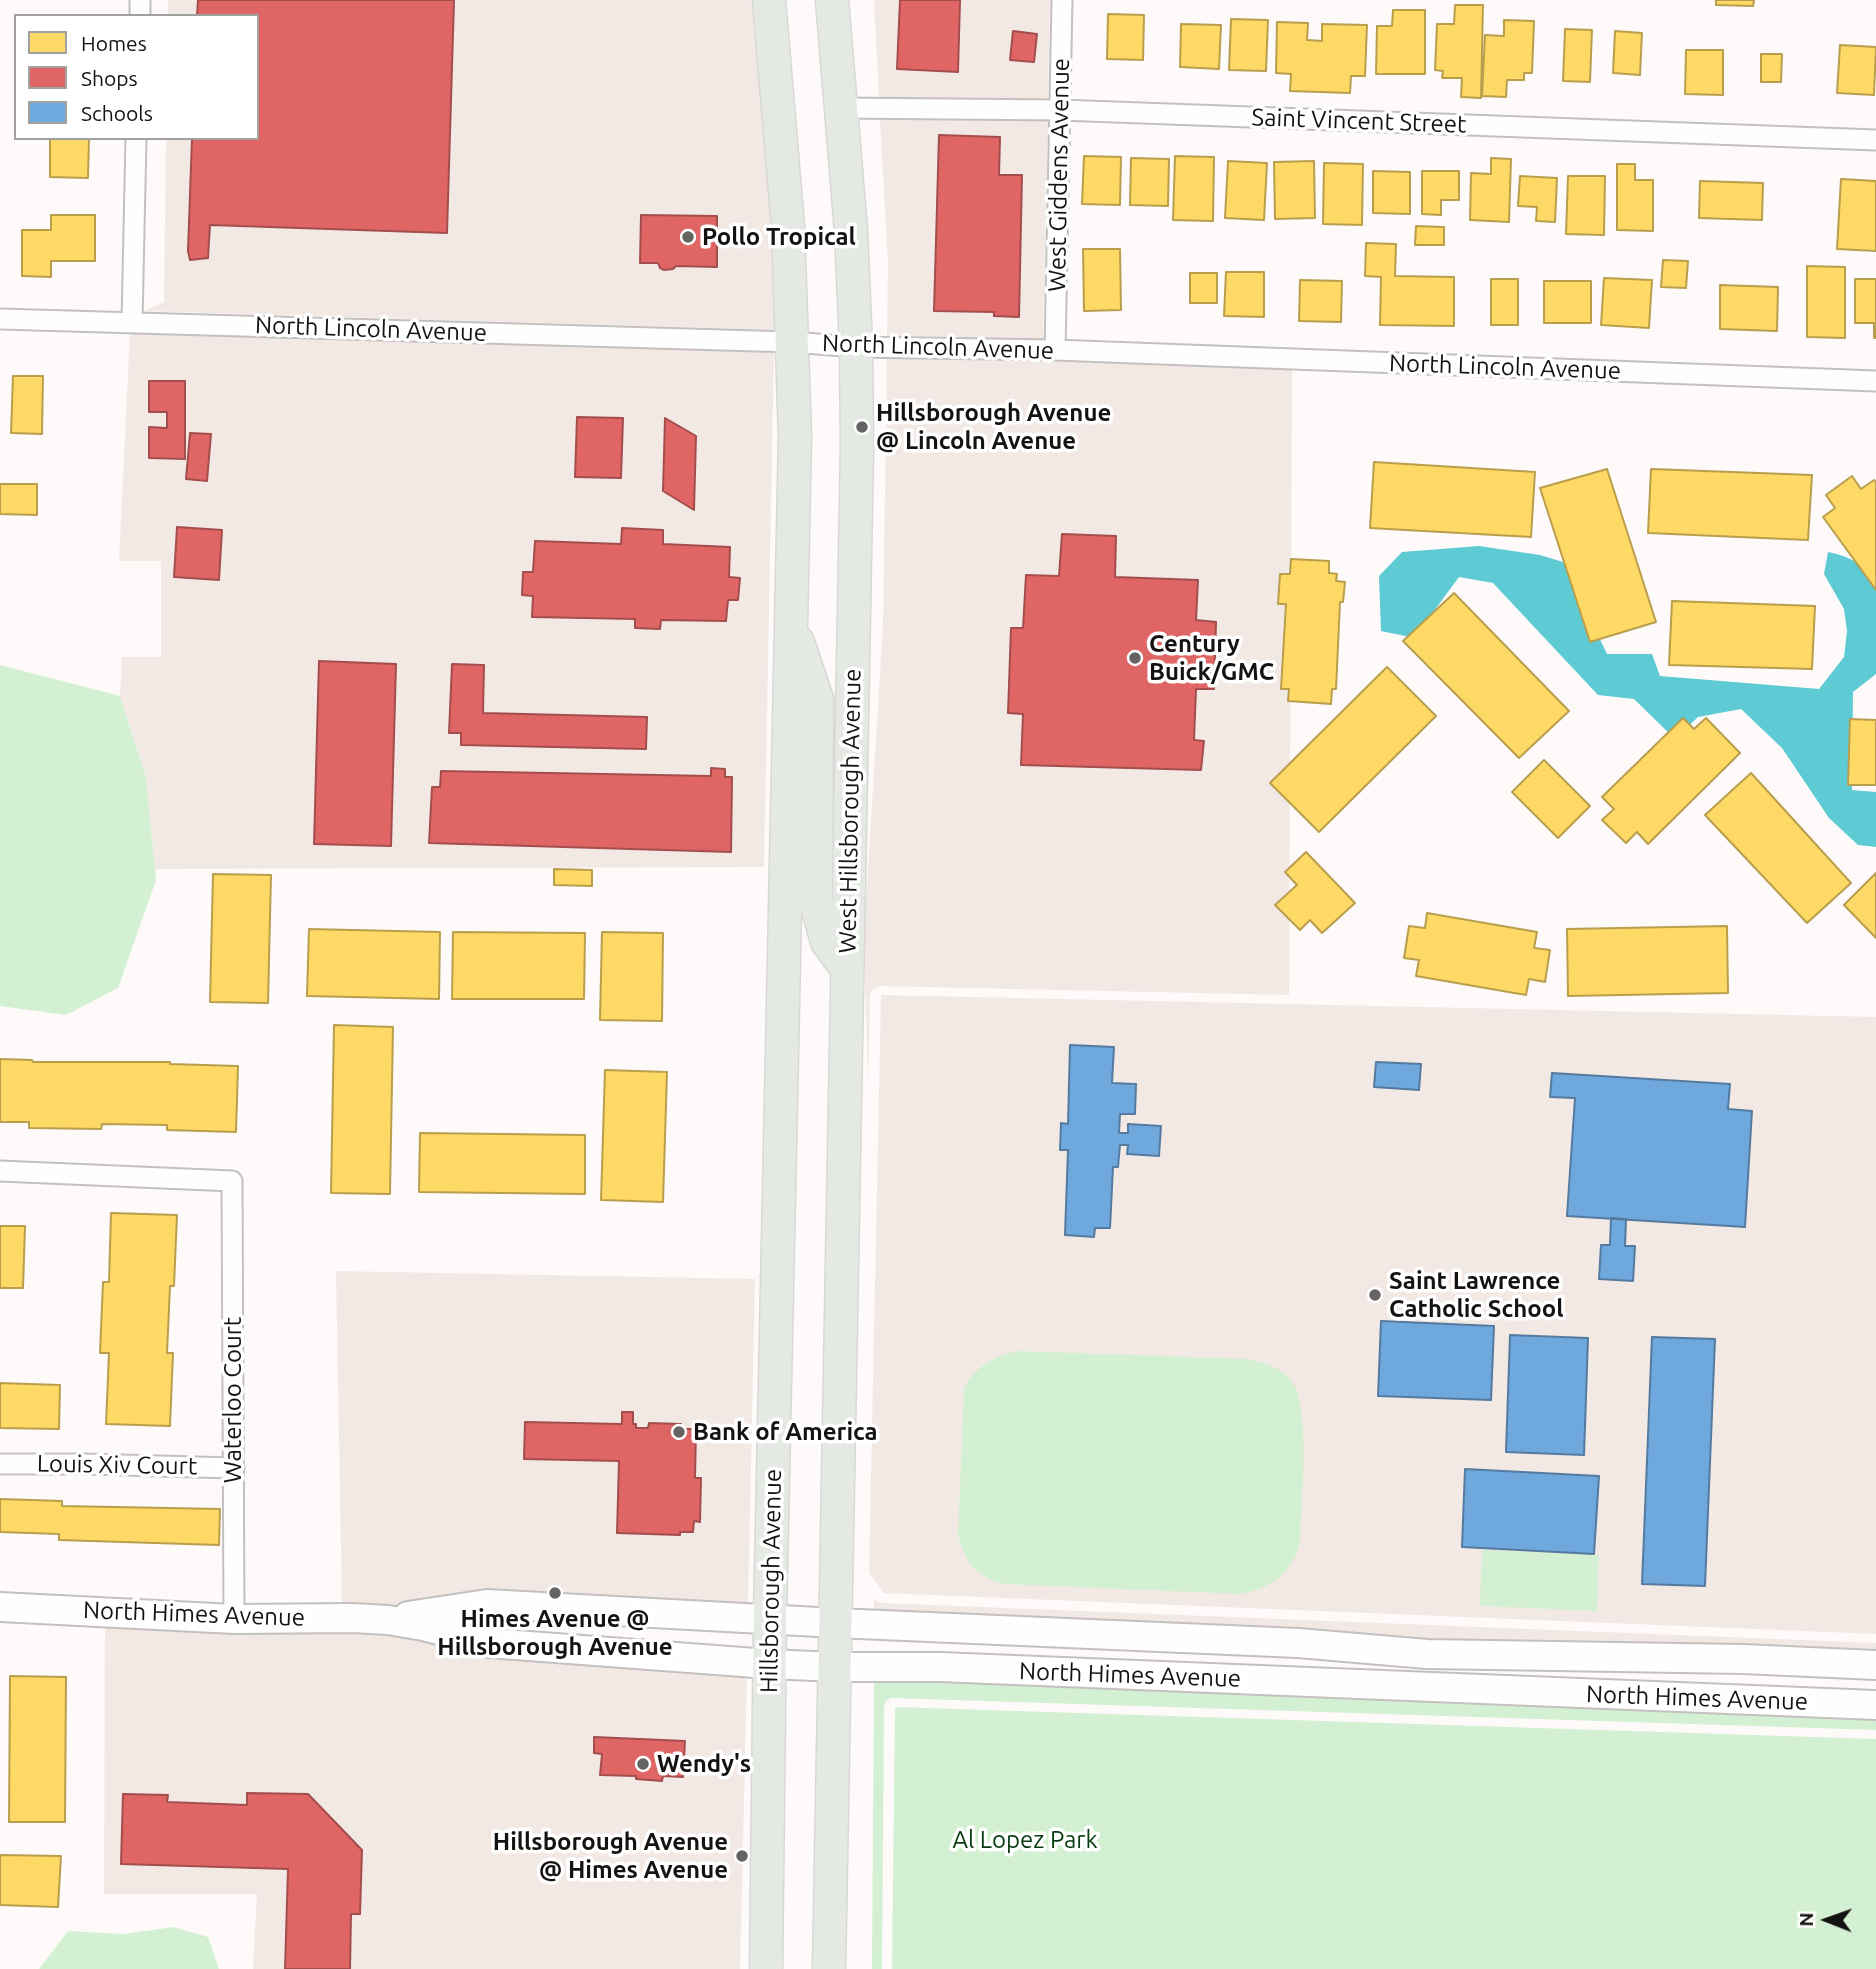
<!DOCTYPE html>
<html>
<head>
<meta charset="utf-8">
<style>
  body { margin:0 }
  #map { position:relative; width:1876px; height:1969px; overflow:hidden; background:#fdfaf9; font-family:Ubuntu,sans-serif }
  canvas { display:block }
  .legend { position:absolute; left:14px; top:14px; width:245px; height:126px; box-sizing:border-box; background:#fff; border:2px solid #a1a1a0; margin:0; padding:9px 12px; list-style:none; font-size:21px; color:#151312 }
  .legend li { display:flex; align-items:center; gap:14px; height:35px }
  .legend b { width:35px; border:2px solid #a1a1a0 }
  .north { position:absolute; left:1792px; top:1885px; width:70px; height:70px; -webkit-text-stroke:5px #fff; paint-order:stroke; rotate:271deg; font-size:19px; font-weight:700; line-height:28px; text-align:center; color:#151312 }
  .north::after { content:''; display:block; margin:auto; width:24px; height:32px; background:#151312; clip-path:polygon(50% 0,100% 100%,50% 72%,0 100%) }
</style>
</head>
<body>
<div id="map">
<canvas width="1876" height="1969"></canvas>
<ul class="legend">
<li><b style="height:19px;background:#ffd966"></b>Homes</li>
<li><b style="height:19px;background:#e06666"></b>Shops</li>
<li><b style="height:19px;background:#6fa8dc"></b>Schools</li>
</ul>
<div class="north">N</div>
</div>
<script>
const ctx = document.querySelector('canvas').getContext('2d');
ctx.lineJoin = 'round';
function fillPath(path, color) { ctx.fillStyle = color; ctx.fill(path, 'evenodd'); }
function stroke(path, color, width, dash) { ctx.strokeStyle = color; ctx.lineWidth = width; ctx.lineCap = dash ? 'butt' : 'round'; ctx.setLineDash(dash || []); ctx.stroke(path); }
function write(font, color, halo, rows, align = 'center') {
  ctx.font = font + ' Ubuntu,sans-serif'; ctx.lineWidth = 7; ctx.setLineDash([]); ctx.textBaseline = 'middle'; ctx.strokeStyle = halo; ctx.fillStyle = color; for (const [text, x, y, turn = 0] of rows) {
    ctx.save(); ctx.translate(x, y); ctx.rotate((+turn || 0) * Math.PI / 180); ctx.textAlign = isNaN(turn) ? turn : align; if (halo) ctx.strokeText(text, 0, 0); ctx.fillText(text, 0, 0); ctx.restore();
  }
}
const built = new Path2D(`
  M168,0H751L776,235L775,330L144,311L164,302L166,138H257V16H168Z
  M874,0H1050L1048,99L879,98Z
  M880,120H1048L1043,339L887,337L888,263Z
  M130,333L774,352L764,867L155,869L146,777L120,696L122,657H161V561H119Z
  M887,358L1055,361L1292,370L1289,995L878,986L872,990L870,995L868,1086L864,935L883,624Z
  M881,995L1876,1017V1634L884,1593L869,1573Z
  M336,1271L755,1279L748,1606L488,1593L396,1607L387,1605L386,1607H342Z
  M874,1598L877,1601L883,1603L1876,1643V1654L1428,1643L874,1613Z
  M105,1623L385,1629L747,1673L740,1969H253L257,1894H104Z`);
const green = new Path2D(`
  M0,665L120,696L146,777L156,880L118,988L66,1015L0,1006Z
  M1019,1351L1247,1359C1263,1362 1284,1368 1293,1383C1311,1413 1301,1507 1300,1544C1290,1576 1272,1587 1240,1594L1003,1584C975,1575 965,1563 958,1535L964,1389C973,1367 997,1355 1019,1351Z
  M1482,1550L1599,1555L1597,1611L1480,1606Z
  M874,1678L1876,1716V1730L891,1698L886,1701L884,1707L882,1969H872Z
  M895,1707L1876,1739V1969H892Z
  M174,1927L208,1937L219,1969H39L68,1931L123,1934Z`);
const water = new Path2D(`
  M1479,546L1540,555L1563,562L1607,654H1652L1660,676L1819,689L1844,657L1847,631L1844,609L1824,574L1828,552C1853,557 1865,565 1876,589V674L1853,692L1852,790L1876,792V847L1858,845L1829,818L1782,748L1741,709L1698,717L1675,739L1634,699L1598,695L1493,583L1459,577L1434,611L1423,633L1410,637L1381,631L1379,576L1402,552Z`);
const homes = new Path2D(`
  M1716,0H1754L1753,6L1716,5Z
  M1455,5H1483L1481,98L1461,97L1462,78H1442L1443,71L1435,70L1437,24H1454Z
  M1393,10H1425V74H1376L1377,26H1392Z
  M1108,14L1144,15L1143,60L1107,59Z
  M1231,19L1268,20L1266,71L1229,70Z
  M1504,20L1534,21L1532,73H1524V80H1507L1506,97L1482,96L1485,35L1504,36Z
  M1277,22L1308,23L1307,40L1322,41V24L1367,25L1365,76H1351L1350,93L1290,91L1291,74L1276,73Z
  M1181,24L1221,25L1219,69L1180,67Z
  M1565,29L1592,30L1590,82L1563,81Z
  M1615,31L1642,33L1640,75L1613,73Z
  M1840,45L1876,47L1874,95L1837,93Z
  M1686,50H1723V95L1685,94Z
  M1761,54H1782L1781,82H1761Z
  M50,138H89L88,178L50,177Z
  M1084,156L1121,157L1120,205L1082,204Z
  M1175,156L1214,157L1213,221L1173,220Z
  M1131,158L1169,159L1168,206L1130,205Z
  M1491,158L1511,159L1509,222L1470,220L1471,173L1491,174Z
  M1228,161L1267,163L1264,220L1225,218Z
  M1314,161L1315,218L1275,219L1274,162Z
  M1324,163L1363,164L1362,225L1323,224Z
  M1617,164H1635V180H1653V231L1617,230Z
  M1373,171L1410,172V214L1373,213Z
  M1422,171H1459V200H1441V215L1422,214Z
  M1520,176L1557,178L1555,222L1536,221L1537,207L1518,206Z
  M1568,176H1605L1604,235L1566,234Z
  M1841,179L1876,181V251L1837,249Z
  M1700,181L1763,183L1762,220L1699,218Z
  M51,215H95V261H51V277L22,276V230H51Z
  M1416,226L1444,227V245H1415Z
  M1366,243L1396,244L1395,276L1454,277V326L1380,325L1381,277L1365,276Z
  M1083,249H1120L1121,310L1084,311Z
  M1663,260L1688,261L1686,288L1661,287Z
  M1807,266L1845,267V338L1807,337Z
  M1226,272H1264V317L1224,316Z
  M1190,273H1217V303H1190Z
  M1604,278L1652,280L1649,328L1601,325Z
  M1491,279H1518V325H1491Z
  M1855,279H1876V338H1874V323H1855Z
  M1300,280L1342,281L1341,322L1299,321Z
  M1544,281H1591V323H1544Z
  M1720,285L1778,287L1777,331L1720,329Z
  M13,376H43L42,434L11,433Z
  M1374,462L1535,472L1531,537L1370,528Z
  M1607,469L1656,622L1590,642L1540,488Z
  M1651,469L1812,475L1808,540L1648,533Z
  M1852,476L1861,489L1874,480L1876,482V590L1823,517L1835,508L1826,495Z
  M0,484H37V515L0,514Z
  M1291,559L1329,561V573L1337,574L1336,581L1345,582L1343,602H1340L1336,689H1332L1331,704L1288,701L1289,689H1281L1286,604H1278L1280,574H1290Z
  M1454,593L1569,711L1519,758L1403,641Z
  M1672,601L1815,606L1812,669L1669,665Z
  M1387,667L1436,716L1319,832L1270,783Z
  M1683,718L1694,729L1706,718L1740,753L1648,844L1637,832L1626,843L1602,820L1614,809L1602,797Z
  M1850,719L1876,720V785H1848Z
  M1544,760L1590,806L1558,838L1512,792Z
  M1751,773L1851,883L1807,923L1705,815Z
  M1306,852L1355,903L1322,933L1310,920L1300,930L1275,905L1297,885L1285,872Z
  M554,869L592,870V886L554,885Z
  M1876,873V938L1844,905Z
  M213,874L271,875L268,1003L210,1002Z
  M1427,913L1537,932L1534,948L1550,950L1545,982L1529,979L1526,995L1416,976L1419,960L1404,958L1409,926L1425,928Z
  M1727,926L1728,993L1568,996L1567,929Z
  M309,929L440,932L439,999L307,996Z
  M453,932L585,933L584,999H452Z
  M602,932L663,933L662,1021L600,1020Z
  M334,1025L393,1027L390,1194L331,1193Z
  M0,1059L32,1060L33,1062H170V1064L238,1066L236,1132L167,1130V1125L102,1124L101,1129L29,1128V1122H0Z
  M605,1070L667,1072L663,1202L601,1200Z
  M420,1133L585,1135V1194L419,1192Z
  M111,1213L177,1215L174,1286H170L167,1353H173L170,1426L106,1424L109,1353H100L103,1282H109Z
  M0,1226H25L23,1288H0Z
  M0,1383L60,1385L59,1429L0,1428Z
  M0,1499L62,1501V1506L220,1509L219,1545L59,1540V1534L0,1532Z
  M10,1676L66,1677L65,1822H9Z
  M0,1855L61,1856L58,1907L0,1905Z`);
const shops = new Path2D(`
  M198,0H454L447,233L210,225L208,258L190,260L188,251L192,138H257V16H197Z
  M900,0H960L958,72L897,69Z
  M1013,31L1037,34L1034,62L1010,60Z
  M939,135L1000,137L999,175H1022L1019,317L994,316V312L934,311Z
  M641,215L717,216V267L676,266L673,269L664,270L660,268L658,263H640Z
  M149,381H185V459L149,458V427L167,428V412H149Z
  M577,417L623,418L621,478L575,477Z
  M665,418L696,436L694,510L663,491Z
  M190,433L211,434L207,481L186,479Z
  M177,527L222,530L219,580L174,577Z
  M622,528L663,530V544L730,547L729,577L740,578L738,600H728L726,621L661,620L660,629L635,628V619L532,617L533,596L522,595L523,572H533L535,541L621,544Z
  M1062,534L1116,536L1115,577L1198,580L1196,620L1216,622L1214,689H1196L1194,740L1204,741L1201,770L1021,765L1023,714L1008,713L1011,628H1023L1026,575L1059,576Z
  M319,661L396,664L391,846L314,844Z
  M452,664L484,665L483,713L647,717L646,749L461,745V733H449Z
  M711,768L725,769V777H732L731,852L429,843L432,787H440L441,771L711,776Z
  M622,1412H633V1424H636V1428H648L649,1423L681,1424V1429H696L695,1478H701L700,1522L694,1521L693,1532H680V1535L617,1533L619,1461L524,1459L525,1422L622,1424Z
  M594,1737L685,1741L683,1777L663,1776L662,1781L636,1779V1776L600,1775L602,1754L594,1753Z
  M247,1793L308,1794L362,1850L360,1914H351L350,1969H285L288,1869L121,1864L123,1794L168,1795L167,1802L247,1805Z`);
const schools = new Path2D(`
  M1070,1045L1114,1047L1112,1083L1136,1084L1135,1114H1120L1119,1133H1128V1124L1161,1126L1159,1156L1127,1154L1128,1145H1120L1118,1167H1113L1110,1228H1095L1094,1237L1065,1235L1068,1150H1060L1061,1123L1068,1124Z
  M1376,1062L1421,1064L1419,1090L1374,1087Z
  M1552,1073L1730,1084L1728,1109L1752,1111L1745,1227L1567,1216L1575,1098L1550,1097Z
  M1611,1218L1626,1219L1625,1246H1635L1633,1281L1599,1279L1601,1245H1610Z
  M1381,1321L1494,1326L1491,1400L1378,1396Z
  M1510,1335L1588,1338L1584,1455L1506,1452Z
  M1652,1337L1715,1339L1705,1586L1642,1584Z
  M1465,1469L1599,1476L1594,1554L1462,1547Z`);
const street = new Path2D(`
  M140,16V0
  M841,108L1060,110L1876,140
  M0,319L792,342L856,347L1055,350L1876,381
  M132,322L136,138
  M1055,350L1062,0
  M0,1171L232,1181L234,1619
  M0,1464H85L234,1468`);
const secondary = new Path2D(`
  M0,1607L234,1619L352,1618L388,1620L423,1626L489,1643L769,1664L835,1667H940L1876,1705
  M408,1616L487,1604L836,1623L1298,1643L1427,1654L1743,1659L1876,1665`);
const primary = new Path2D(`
  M798,642L817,699L816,902L827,942L847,969
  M766,1969L770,1618L795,437L788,227L769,0
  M829,1969L857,448L856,347L851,231L832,0`);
const markers = [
  [688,237,7,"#666463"],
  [862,427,7,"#666463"],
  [1135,658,7,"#666463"],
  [1375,1295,7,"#666463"],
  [679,1432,7,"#666463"],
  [555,1593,7,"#666463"],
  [643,1764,7,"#666463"],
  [742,1856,7,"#666463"]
];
const streetNames = [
  ["Saint Vincent Street",1359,121,2],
  ["West Giddens Avenue",1059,175,-89],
  ["North Lincoln Avenue",371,329,2],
  ["North Lincoln Avenue",938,347,2],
  ["North Lincoln Avenue",1505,367,2],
  ["West Hillsborough Avenue",850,811,-89],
  ["Waterloo Court",233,1400,-90],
  ["Louis Xiv Court",117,1465,1],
  ["Hillsborough Avenue",771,1581,-89],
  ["North Himes Avenue",194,1614,2],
  ["North Himes Avenue",1130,1675,2],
  ["North Himes Avenue",1697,1698,2]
];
const poiNames = [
  ["Pollo Tropical",702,237],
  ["Hillsborough Avenue",876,413],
  ["@ Lincoln Avenue",876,441],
  ["Century",1149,644],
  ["Buick/GMC",1149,672],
  ["Saint Lawrence",1389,1281],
  ["Catholic School",1389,1309],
  ["Bank of America",693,1432],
  ["Himes Avenue @",555,1619,"center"],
  ["Hillsborough Avenue",555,1647,"center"],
  ["Wendy's",657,1764],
  ["Hillsborough Avenue",728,1842,"right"],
  ["@ Himes Avenue",728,1870,"right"]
];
const parkNames = [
  ["Al Lopez Park",1025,1840]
];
fillPath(built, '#f2e9e5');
fillPath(green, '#d4f0d3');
fillPath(water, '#5ecad4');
fillPath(homes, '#ffd966');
stroke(homes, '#b99e4d', 2);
fillPath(shops, '#e06666');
stroke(shops, '#a34d4d', 2);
fillPath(schools, '#6fa8dc');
stroke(schools, '#547b9f', 2);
stroke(street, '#c3c0bf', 23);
stroke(secondary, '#c3c0bf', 32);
stroke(primary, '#d9d8d7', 35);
stroke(street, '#fffefe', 19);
stroke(secondary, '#fffefe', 28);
stroke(primary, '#e4eae3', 32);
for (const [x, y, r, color] of markers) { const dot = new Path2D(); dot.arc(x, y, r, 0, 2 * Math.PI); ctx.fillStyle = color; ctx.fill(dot); stroke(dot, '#fff', 2.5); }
write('24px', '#151312', '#fff', streetNames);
write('bold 24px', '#151312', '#fff', poiNames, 'left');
write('24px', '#073b10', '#fff', parkNames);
</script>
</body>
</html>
